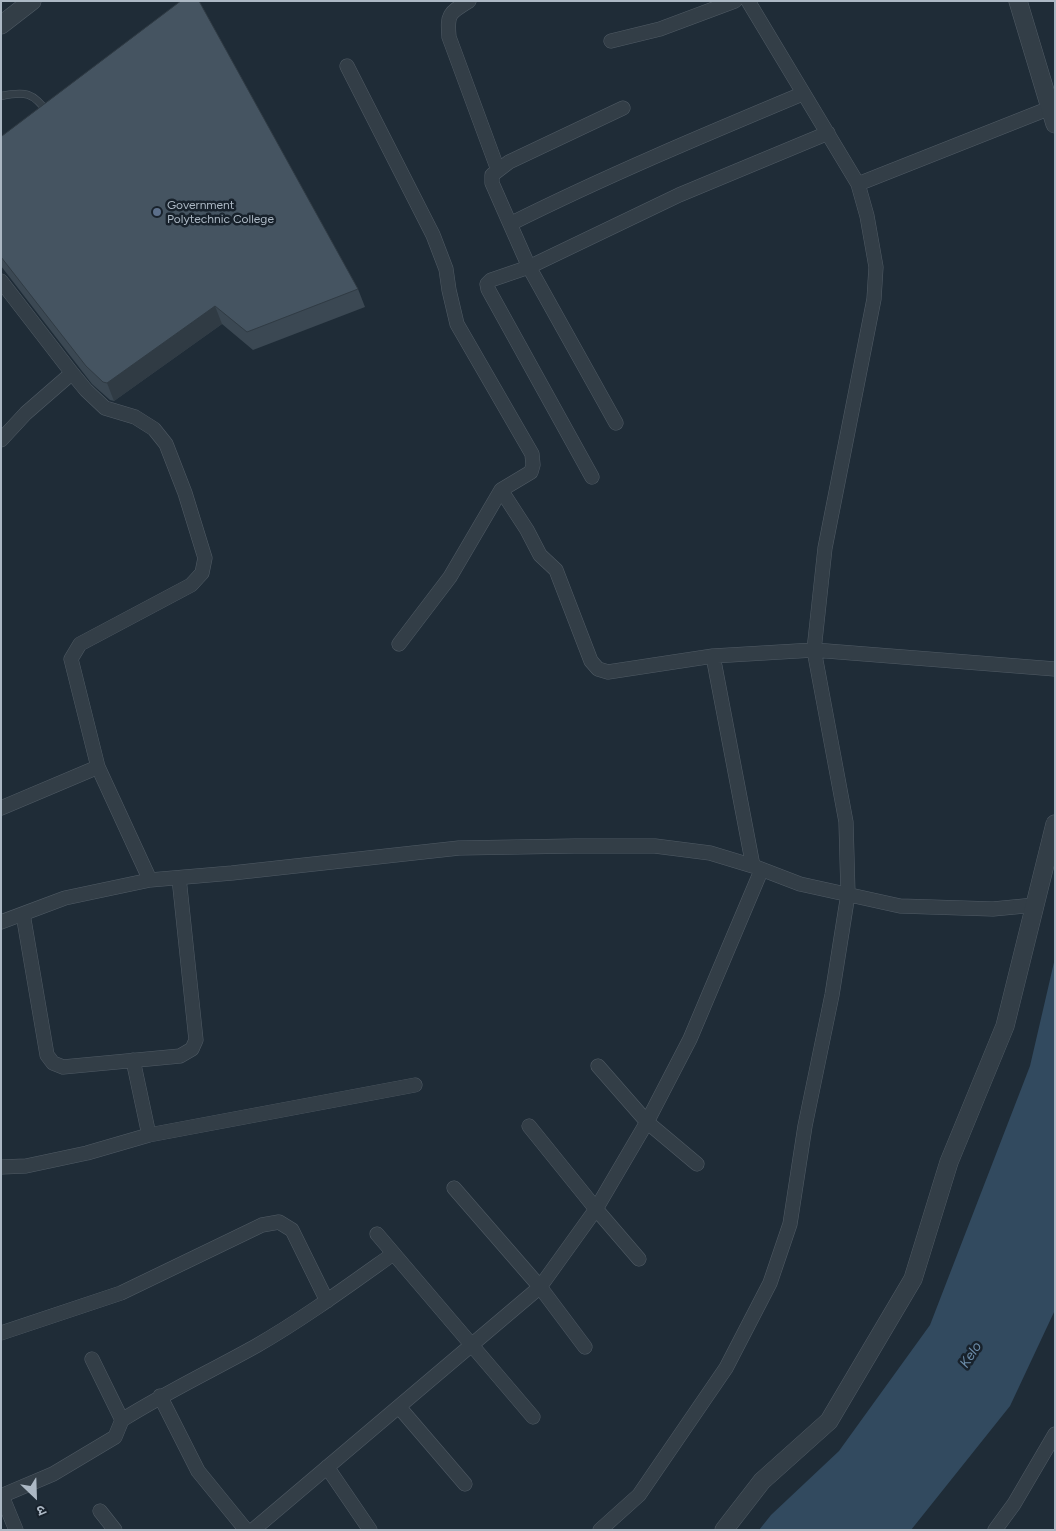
<!DOCTYPE html>
<html>
<head>
<meta charset="utf-8">
<style>
  body { margin:0 }
  #map { position:relative; width:1056px; height:1531px; overflow:hidden; background:#1f2c37; font-family:Figtree,"Noto Sans Devanagari",sans-serif }
  canvas { display:block }
  .frame { position:absolute; inset:0; border:2px solid #acb8c4; pointer-events:none }
  .north { position:absolute; left:10px; top:1471px; width:50px; height:50px; -webkit-text-stroke:4px #18222c; paint-order:stroke; rotate:156deg; font-size:14px; font-weight:700; line-height:20px; text-align:center; color:#acb8c4 }
  .north::after { content:''; display:block; margin:auto; width:18px; height:22px; background:#acb8c4; clip-path:polygon(50% 0,100% 100%,50% 72%,0 100%) }
</style>
</head>
<body>
<div id="map">
<canvas width="1056" height="1531"></canvas>
<div class="frame"></div>
<div class="north">उ</div>
</div>
<script>
const ctx = document.querySelector('canvas').getContext('2d');
ctx.lineJoin = 'round';
function fillPath(path, color) { ctx.fillStyle = color; ctx.fill(path, 'evenodd'); }
function stroke(path, color, width, dash) { ctx.strokeStyle = color; ctx.lineWidth = width; ctx.lineCap = dash ? 'butt' : 'round'; ctx.setLineDash(dash || []); ctx.stroke(path); }
function write(font, color, halo, rows, align = 'center') {
  ctx.font = font + ' Figtree,sans-serif'; ctx.lineWidth = 5; ctx.setLineDash([]); ctx.textBaseline = 'middle'; ctx.strokeStyle = halo; ctx.fillStyle = color; for (const [text, x, y, turn = 0] of rows) {
    ctx.save(); ctx.translate(x, y); ctx.rotate((+turn || 0) * Math.PI / 180); ctx.textAlign = isNaN(turn) ? turn : align; if (halo) ctx.strokeText(text, 0, 0); ctx.fillText(text, 0, 0); ctx.restore();
  }
}
const water = new Path2D(`
  M1055,958V1310L1010,1406L911,1530H759L771,1515L839,1451L930,1325L1030,1066Z`);
const service = new Path2D(`
  M1,96C25,91 33,92 48,113`);
const minor = new Path2D(`
  M469,1C449,13 447,14 449,37L498,170
  M611,41L660,29L735,1
  M347,66L433,235L446,269L449,290L457,324L532,454L533,465L531,472L501,490L527,530L540,555L556,570L591,661L598,669L608,672L713,656L814,650L1055,669
  M858,184L1050,108
  M510,224L492,183V175L509,162L623,108
  M1,281L72,373L86,390L105,408L135,417L154,429L166,444L185,493L205,558L202,573L191,585L80,644L71,659L98,767L150,880
  M616,423L529,267L679,195L828,133
  M1,440L26,413L72,373
  M592,477L488,289L487,284L491,280L529,267L510,224C606,176 704,135 802,94
  M399,644L450,577L501,490
  M713,656L753,866
  M1,808L98,767
  M23,914L47,1055L53,1063L63,1067L180,1056L192,1049L196,1040L179,878
  M1,922L65,898L150,880L232,873L459,848L575,846H655L710,853L753,866L800,884L900,906L993,909L1035,905
  M133,1060L149,1135
  M598,1066L647,1122L697,1164
  M529,1126L596,1209L639,1259
  M1,1167L26,1166L87,1153L149,1135L415,1085
  M454,1188L540,1287L585,1347
  M377,1234L533,1417
  M1,1333L121,1293L262,1225L279,1222L292,1230L327,1301
  M160,1396L198,1471L246,1530
  M399,1407L465,1484
  M122,1420C165,1393 211,1371 256,1346C303,1319 348,1286 393,1254
  M327,1467L370,1530
  M1,1496L53,1474L115,1437L122,1420L92,1359
  M2,1496L16,1530
  M100,1511L115,1530
  M253,1530L540,1287L596,1209L647,1122L690,1039L761,871
  M600,1530L639,1495L726,1368L770,1283L790,1224L805,1126L832,995L848,894L846,822L814,650L825,548L874,299L876,267L867,216L858,184L748,1
  M995,1530L1014,1504L1055,1434`);
const tertiary = new Path2D(`
  M1018,1L1055,124
  M1,25L32,1
  M724,1530L762,1481L829,1421L913,1279L949,1162L1005,1026L1055,824`);
const wall = new Path2D(`
  M1,137L358,289L365,307L253,350L222,324L114,401L110,400L92,384L1,266Z`);
const shadedWall = new Path2D(`
  M215,306L222,324L114,401L107,383Z`);
const building = new Path2D(`
  M181,1H199L358,289L247,332L215,306L107,383L103,382L86,366L1,257V137Z`);
const markers = [
  [157,212,5,"#5c6f8a"]
];
const poiNames = [
  ["Government",167,205],
  ["Polytechnic College",167,219]
];
const waterNames = [
  ["Kelo",971,1355,-57]
];
fillPath(water, '#324a5f');
stroke(service, '#505b65', 8);
stroke(minor, '#505b65', 15);
stroke(tertiary, '#505b65', 19);
stroke(service, '#333e47', 7);
stroke(minor, '#333e47', 14);
stroke(tertiary, '#333e47', 18);
fillPath(wall, '#3b4853');
fillPath(shadedWall, '#303b44');
fillPath(building, '#455461');
stroke(building, '#303b44', 1);
for (const [x, y, r, color] of markers) { const dot = new Path2D(); dot.arc(x, y, r, 0, 2 * Math.PI); ctx.fillStyle = color; ctx.fill(dot); stroke(dot, '#18222c', 2); }
write('12px', '#acb8c4', '#18222c', poiNames, 'left');
write('italic 14px', '#6c8daa', '#18222c', waterNames);
</script>
</body>
</html>
